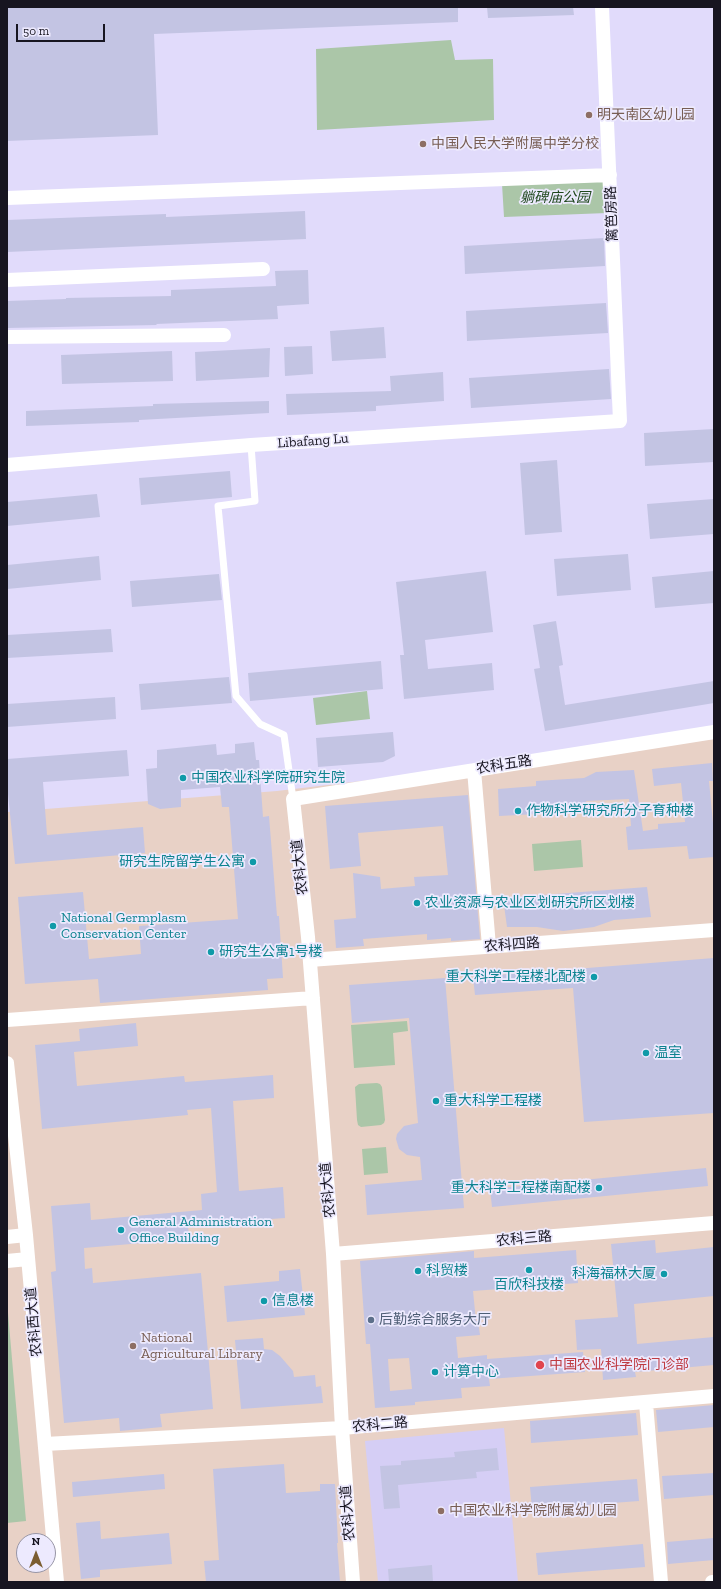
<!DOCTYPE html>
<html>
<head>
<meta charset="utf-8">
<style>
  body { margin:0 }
  #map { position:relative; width:721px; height:1589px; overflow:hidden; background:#e1dbfb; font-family:"Zilla Slab",serif }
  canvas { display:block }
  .frame { position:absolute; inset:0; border:8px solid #171520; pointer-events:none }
  .north { position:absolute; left:16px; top:1533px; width:40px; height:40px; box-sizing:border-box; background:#edeafe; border:1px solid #9795a5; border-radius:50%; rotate:0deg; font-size:11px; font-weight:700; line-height:16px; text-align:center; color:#171520 }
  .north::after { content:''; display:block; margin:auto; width:14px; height:18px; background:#7b5d31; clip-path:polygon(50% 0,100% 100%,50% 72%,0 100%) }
  .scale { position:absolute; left:16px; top:24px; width:89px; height:18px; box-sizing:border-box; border:2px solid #171520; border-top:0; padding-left:5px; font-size:12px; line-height:14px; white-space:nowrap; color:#171520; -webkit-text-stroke:3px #edeafe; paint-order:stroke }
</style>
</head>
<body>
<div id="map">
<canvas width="721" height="1589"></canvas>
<div class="frame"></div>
<div class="north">N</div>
<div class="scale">50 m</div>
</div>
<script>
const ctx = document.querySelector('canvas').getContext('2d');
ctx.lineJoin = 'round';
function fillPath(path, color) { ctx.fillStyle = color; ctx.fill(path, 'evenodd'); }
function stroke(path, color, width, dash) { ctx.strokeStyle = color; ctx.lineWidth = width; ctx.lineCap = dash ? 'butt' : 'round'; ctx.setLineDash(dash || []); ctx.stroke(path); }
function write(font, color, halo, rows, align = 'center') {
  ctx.font = font + ' "Zilla Slab","Noto Sans SC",serif'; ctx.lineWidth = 3.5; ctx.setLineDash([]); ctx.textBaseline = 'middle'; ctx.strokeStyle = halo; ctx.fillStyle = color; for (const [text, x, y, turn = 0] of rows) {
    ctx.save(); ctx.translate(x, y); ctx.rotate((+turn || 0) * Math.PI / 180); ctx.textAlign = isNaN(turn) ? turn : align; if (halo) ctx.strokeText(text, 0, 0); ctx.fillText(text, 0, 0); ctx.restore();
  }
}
const commercial = new Path2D(`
  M714,739V1582H7V812L277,791ZM24,1541H48V1565H24Z`);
const built = new Path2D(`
  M504,1428L518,1582H378L365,1441Z`);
const green = new Path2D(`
  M451,40L455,60L493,59L494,120L317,130L316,49Z
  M606,180L607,213L504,217L502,184Z
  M367,691L370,719L316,725L313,698Z
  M581,840L583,867L534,871L532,844Z
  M407,1021L408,1031L393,1033L395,1065L354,1068L351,1025Z
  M377,1083L380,1084L382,1087L385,1120L384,1123L381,1125L361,1127L358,1125L357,1120L355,1087L359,1084Z
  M386,1147L388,1173L364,1175L362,1149Z
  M7,1301L26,1521L7,1523Z`);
const building = new Path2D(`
  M7,7H458V22L154,34L158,135L7,141Z
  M487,7H573L574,15L488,18Z
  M305,211L306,239L7,252V220L166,214V217Z
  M604,238L605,266L465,274L464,246Z
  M308,270L309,304L277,306L278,319L156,324L157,325L7,328V301L66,299V298L171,296V290L276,286L275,271Z
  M606,303L608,333L467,341L466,311Z
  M384,327L386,358L332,361L330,331Z
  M312,346L313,374L285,376L284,347Z
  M270,348L269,377L196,381L195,352Z
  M172,351L173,381L62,384L61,355Z
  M609,369L611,399L471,408L469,378Z
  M443,372L444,401L376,406V411L287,415L286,394L391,391L390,376Z
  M269,401V413L139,420V422L26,426V411L153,406V404Z
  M714,429V462L645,466L644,433Z
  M557,460L562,532L525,535L520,463Z
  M230,471L232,497L141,505L139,478Z
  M97,494L100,517L7,526V502Z
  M714,499V534L650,539L647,504Z
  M628,554L631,590L557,596L554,559Z
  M99,556L101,580L7,589V565Z
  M486,571L493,632L425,640L428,669L492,663L494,690L404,699L400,655H404L396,582Z
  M714,571V603L655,608L652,577Z
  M219,574L222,600L132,607L130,581Z
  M556,621L563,665L559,666L565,705L714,681V703L545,731L534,669L540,668L533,625Z
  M111,629L113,652L7,658V635Z
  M381,661L383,689L250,701L248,673Z
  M229,677L232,703L141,710L139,684Z
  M115,697L116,719L7,727V704Z
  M393,732L395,756L383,762L318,767L316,738Z
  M254,742L256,760H259L263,817L269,816L277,916H279L283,978L267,979L268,990L100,1003L98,979L25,984L18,897L83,892L89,959L141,954L139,926L238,919L229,807H222L220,787L181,790V807L160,809L148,804L146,769L157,768V750L216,744L217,755L235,753V744Z
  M127,750L129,776L43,782L47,835L143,827L145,853L15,864L7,784V759Z
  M712,763L713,781H709L714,834V857L689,859L687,846L628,850L626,827L631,826L629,799L586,801L587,806L538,808V814L499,816L498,789L536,786V781L584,778L596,772L634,770L643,831L658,829V824L685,822L681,783L654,786L652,769Z
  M468,795L480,939L451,941V938L427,940V934L363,939L364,946L336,948L334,920L356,918L353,873L380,877L381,889L415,886L414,877L448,875L443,826L358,833L361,866L330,869L325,806Z
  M647,887L651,917L614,920L594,927L563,931L537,927H507L503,898Z
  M714,958V1113L584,1122L573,988L475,995L473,977Z
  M445,978L464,1208L367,1215L365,1185L422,1180L420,1157L407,1155L399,1149L396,1139L397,1134L404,1126L418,1123L409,1018L352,1023L349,985Z
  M136,1023L138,1046L74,1052L77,1086L184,1076L185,1082L273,1075L274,1098L233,1101L239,1191L283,1187L285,1218L188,1225L189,1239L84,1248L85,1269L92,1268L93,1283L201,1273L213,1409L160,1414L162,1427L120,1431L119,1418L64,1423L51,1272L56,1271L51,1206L90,1203L91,1220L202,1210L201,1194L217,1192L211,1108L187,1110L188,1115L42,1129L35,1045L80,1041L79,1029Z
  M706,1168L708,1186L492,1207L490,1189Z
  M655,1240L656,1253L714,1247V1296L634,1304L637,1344L714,1337V1365L635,1372L636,1377L603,1380L601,1349L577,1350L575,1320L618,1317L611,1244Z
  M576,1250L578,1283L473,1291L476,1321H478L480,1335L456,1337L458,1358L487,1355V1359L583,1352L585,1372L489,1379L490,1386L461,1388L462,1398L415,1402V1405L375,1408L370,1344H366L360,1261L474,1251V1258ZM409,1358L412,1389L390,1391L388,1359Z
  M300,1269L305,1315L227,1322L224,1286L279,1281V1271Z
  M263,1338L264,1349L272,1350L280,1356L293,1371L294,1377L315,1375L316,1387L321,1386L323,1403L241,1409L235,1340Z
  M714,1405V1427L658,1432L656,1410Z
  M636,1413L638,1435L531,1443L530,1421Z
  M497,1448L499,1470L476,1472L477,1478L398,1485L400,1508L384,1509L380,1466L401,1465V1461L455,1457L454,1452Z
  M284,1464L286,1493L320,1491V1484H335L338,1543H337L340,1582H206L204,1561L219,1560L213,1469Z
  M714,1473V1495L664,1499L662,1476Z
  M164,1474L165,1489L73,1497L72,1482Z
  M637,1479L639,1501L532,1509L530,1487Z
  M100,1521L101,1539L169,1533L172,1564L100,1570V1577L81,1579L76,1523Z
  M714,1538V1560L668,1564L667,1542Z
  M643,1544L645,1567L538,1575L536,1553Z
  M432,1565L433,1582H389L388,1569Z`);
const lane = new Path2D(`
  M251,445L255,501L218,506L236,696L260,724L284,735L293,799`);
const street = new Path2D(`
  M7,198L610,175
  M7,280L263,269
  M7,337L224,335
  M7,465L251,445L620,421L602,7
  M474,770L489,946
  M310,960L714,930
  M7,1020L313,998
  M7,1063L26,1235L57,1582
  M7,1237L26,1235
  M333,1254L714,1223
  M7,1261L28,1259
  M646,1403L661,1582
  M45,1444L342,1428L714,1396
  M353,1582L342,1428L333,1254L308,937L293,799L714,732
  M712,1582H714`);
const markers = [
  [589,115,4,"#8d6e63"],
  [423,144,4,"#8d6e63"],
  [183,778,4,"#0f9aa8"],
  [518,811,4,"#0f9aa8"],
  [253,862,4,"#0f9aa8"],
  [417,903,4,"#0f9aa8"],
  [53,926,4,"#0f9aa8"],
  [211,952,4,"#0f9aa8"],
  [594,977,4,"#0f9aa8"],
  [646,1053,4,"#0f9aa8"],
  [436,1101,4,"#0f9aa8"],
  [599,1188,4,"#0f9aa8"],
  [121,1230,4,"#0f9aa8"],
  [529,1270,4,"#0f9aa8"],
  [418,1271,4,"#0f9aa8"],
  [664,1274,4,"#0f9aa8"],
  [264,1301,4,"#0f9aa8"],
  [371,1320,4,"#5c6f8a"],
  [133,1346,4,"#8d6e63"],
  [540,1365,5,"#e0444e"],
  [435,1372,4,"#0f9aa8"],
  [441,1511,4,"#8d6e63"]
];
const educationNames = [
  ["明天南区幼儿园",597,115],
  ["中国人民大学附属中学分校",431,144],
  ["National",141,1338],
  ["Agricultural Library",141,1354],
  ["中国农业科学院附属幼儿园",449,1511]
];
const parkNames = [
  ["躺碑庙公园",555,198]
];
const streetNames = [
  ["篱笆房路",612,214,-92],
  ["Libafang Lu",313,441,-4],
  ["农科五路",504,765,-9],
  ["农科大道",300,867,-96],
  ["农科四路",512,945,-4],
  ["农科大道",328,1190,-95],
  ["农科三路",524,1239,-5],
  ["农科西大道",34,1322,-95],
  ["农科二路",380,1425,-5],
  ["农科大道",348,1513,-94]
];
const cultureNames = [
  ["中国农业科学院研究生院",191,778],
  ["作物科学研究所分子育种楼",526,811],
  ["研究生院留学生公寓",245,862,"right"],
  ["农业资源与农业区划研究所区划楼",425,903],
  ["National Germplasm",61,918],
  ["Conservation Center",61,934],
  ["研究生公寓1号楼",219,952],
  ["重大科学工程楼北配楼",586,977,"right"],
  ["温室",654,1053],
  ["重大科学工程楼",444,1101],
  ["重大科学工程楼南配楼",591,1188,"right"],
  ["General Administration",129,1222],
  ["Office Building",129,1238],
  ["科贸楼",426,1271],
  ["科海福林大厦",656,1274,"right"],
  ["百欣科技楼",529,1285,"center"],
  ["信息楼",272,1301],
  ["计算中心",443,1372]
];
const serviceNames = [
  ["后勤综合服务大厅",379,1320]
];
const healthNames = [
  ["中国农业科学院门诊部",549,1365]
];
fillPath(commercial, '#e8d1c6');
fillPath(built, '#d5cef5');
fillPath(green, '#abc6a8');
fillPath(building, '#c3c4e3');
stroke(lane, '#fff', 7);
stroke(street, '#fff', 14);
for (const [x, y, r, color] of markers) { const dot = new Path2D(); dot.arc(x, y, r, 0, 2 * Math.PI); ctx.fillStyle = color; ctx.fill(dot); stroke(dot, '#edeafe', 1.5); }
write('14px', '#785e54', '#edeafe', educationNames, 'left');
write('italic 14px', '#1e471c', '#edeafe', parkNames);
write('14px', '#171520', '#edeafe', streetNames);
write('14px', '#0d838f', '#edeafe', cultureNames, 'left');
write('14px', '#4e5e75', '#edeafe', serviceNames, 'left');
write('14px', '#be3a42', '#edeafe', healthNames, 'left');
</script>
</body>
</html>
